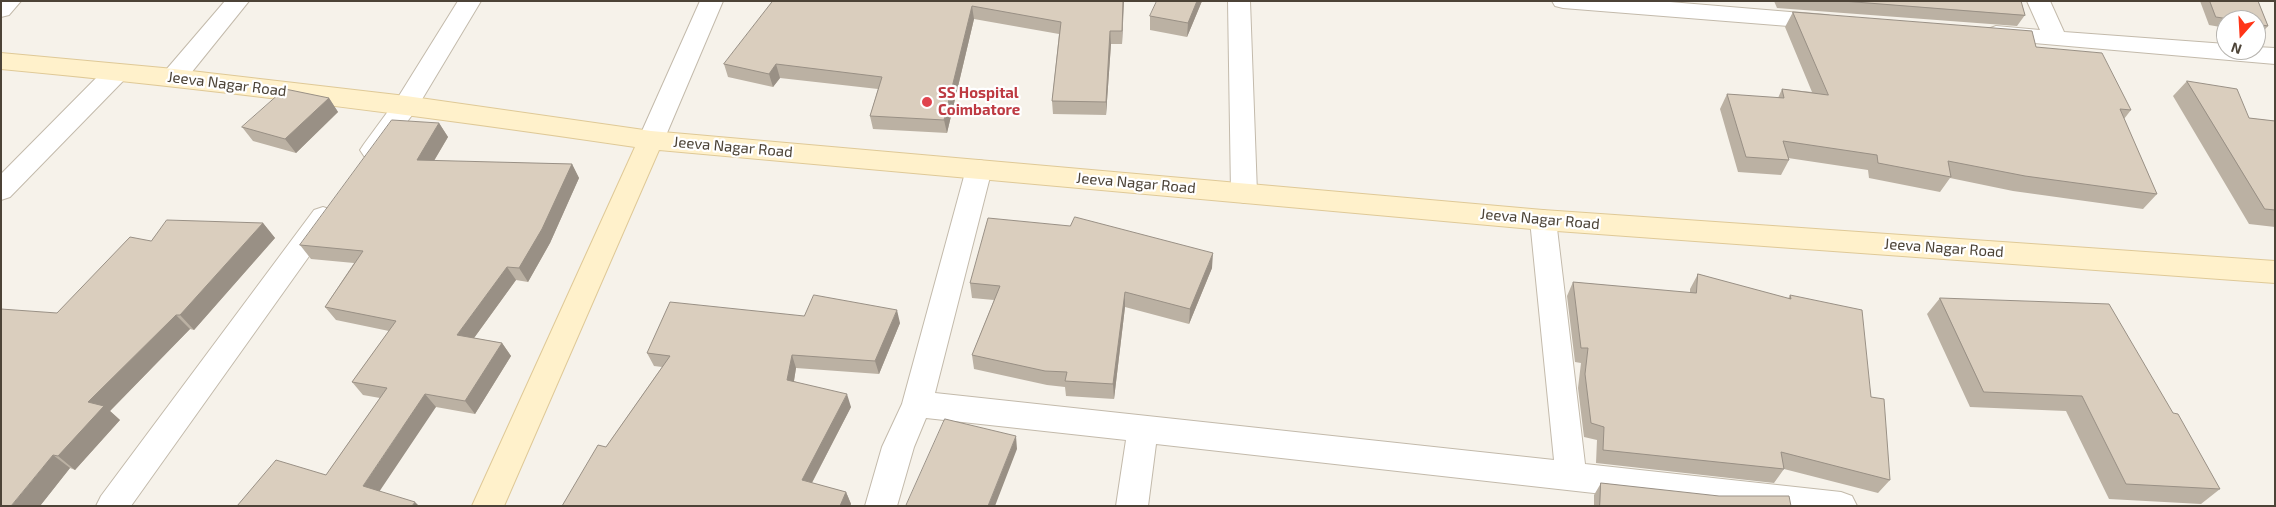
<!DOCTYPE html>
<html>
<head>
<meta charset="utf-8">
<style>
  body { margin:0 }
  #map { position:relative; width:2276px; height:507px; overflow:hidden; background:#f6f2ea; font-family:"Exo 2",sans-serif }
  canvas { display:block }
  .frame { position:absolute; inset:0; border:2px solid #4c4337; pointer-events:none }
  .north { position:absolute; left:2216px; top:10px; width:50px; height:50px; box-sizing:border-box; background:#fff; border:1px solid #b7b4af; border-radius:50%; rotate:199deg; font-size:14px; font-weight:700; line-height:20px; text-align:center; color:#4c4337 }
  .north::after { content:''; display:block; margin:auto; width:18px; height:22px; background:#ff3518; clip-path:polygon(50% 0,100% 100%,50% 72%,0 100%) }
</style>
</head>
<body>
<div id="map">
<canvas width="2276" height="507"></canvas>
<div class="frame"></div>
<div class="north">N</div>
</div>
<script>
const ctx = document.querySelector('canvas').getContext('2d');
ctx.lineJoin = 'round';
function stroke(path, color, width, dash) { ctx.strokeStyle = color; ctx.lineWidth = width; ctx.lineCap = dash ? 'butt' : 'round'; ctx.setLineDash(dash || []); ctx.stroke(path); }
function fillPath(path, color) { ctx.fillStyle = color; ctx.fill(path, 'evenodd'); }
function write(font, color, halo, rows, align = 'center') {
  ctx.font = font + ' "Exo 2",sans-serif'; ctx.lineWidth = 4.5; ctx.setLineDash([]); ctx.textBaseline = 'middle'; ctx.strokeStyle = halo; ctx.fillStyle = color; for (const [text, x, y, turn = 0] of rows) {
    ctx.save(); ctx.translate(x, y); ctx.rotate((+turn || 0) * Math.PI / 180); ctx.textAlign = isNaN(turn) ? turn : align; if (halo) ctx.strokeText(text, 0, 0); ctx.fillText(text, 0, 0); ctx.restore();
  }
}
const street = new Path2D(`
  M1,1H21L9,15L1,17Z
  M225,1H249L183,83L174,85L165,83L162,77L165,71Z
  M458,1H481L415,111L382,156L373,159L364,156L360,150L364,144L397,99Z
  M700,1H723L664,140L660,146L651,149L642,146L638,140Z
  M1228,1H1250L1257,193L1253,200L1244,203L1235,200L1231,193Z
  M1552,1H1658L1826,15L1834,17L1838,22L1834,27L1826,29L1563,8L1555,6Z
  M2027,1H2050L2064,32L2226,44V50H2256V47L2275,48V64L1988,39L1984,34L1988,29L1996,26L2040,30Z
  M116,65L125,67L128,73L125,79L10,197L1,200V174L107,67Z
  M979,160L988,162L992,169L935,393L1554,460L1530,220L1533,213L1543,210L1553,213L1556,220L1585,464L1841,492L1852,496L1857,506H1710L1156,444L1148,506H1116L1126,440L926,418L914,447L897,506H865L882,447L902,404L966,169L970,162Z
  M323,207L332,210L336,217L332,224L131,506H96L101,496L314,210Z`);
const secondary = new Path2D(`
  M1,53L174,69L406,96L651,131L1543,210L2275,261V283L1543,230L659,150L504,506H472L635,147C424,116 214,89 1,69Z`);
const wall = new Path2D(`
  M773,1H1123L1122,44H1111L1106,115L1053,114L1052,101L1059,34L974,19L947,133L873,129L870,116L878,89L780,78L773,87L728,77L724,64Z
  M1202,1L1187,37L1150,30V16Z
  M1774,1H2021L2025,15L2017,26L1777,8Z
  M2200,1H2258L2268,26L2261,34L2256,33V20H2226V28L2209,25Z
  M1793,12L2036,47L2131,110L2124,119L2157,194L2143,209L2013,191L1950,178L1940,192L1869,178L1868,170L1788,158L1789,160L1781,175L1738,172L1720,109L1727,94L1778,98L1782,89L1812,92L1785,27Z
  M2187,81L2249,118L2275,121V227L2249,224L2173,96Z
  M329,98L338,112L296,153L253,141L242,127Z
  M439,123L448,137L434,161L572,164L579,178L550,243L528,282L516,280L474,338L502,343L511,356L475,414L436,407L326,475L380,398L363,395L352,382L389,331L336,320L325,307L354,263L311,259L300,245Z
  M263,223L275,238L194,330L190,329L110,411L120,420L75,470L70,468L40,506L57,313L151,241Z
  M1212,268L1189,324L1125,307L1114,399L1066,396L1065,387L1047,385L974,369L972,355L994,300L972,298L970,283Z
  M1698,274L1788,299L1790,295L1871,397L1890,480L1878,493L1784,469L1774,483L1596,463L1597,440L1584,437L1578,388L1581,363L1575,362L1567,296L1573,282L1690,293V289Z
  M1940,298L2173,413L2220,489L2201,504L2109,499L2066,411L1970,407L1927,314Z
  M804,316L900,323L879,374L796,368L794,381L851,407L812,483L846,492L851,504L850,506H562L606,447L662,367L654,366L647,353Z
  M1601,483L1791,506H1594V495Z`);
const shadedWall = new Path2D(`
  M1123,1L1124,2L1122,44V31Z
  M1197,1H1202L1187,37L1188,23Z
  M972,6L974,19L947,133L944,120Z
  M1110,31L1111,44L1106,115V102Z
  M776,64L780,78L773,87L769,74Z
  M329,98L338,112L296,153L285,139Z
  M439,123L448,137L426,174L417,160Z
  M572,164L579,178L550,243L528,282L519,268Z
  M263,223L275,238L194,330L180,315Z
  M1213,253L1212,268L1189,324L1190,309Z
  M507,267L516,280L466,349L457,335Z
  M1125,292V307L1114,399L1113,384Z
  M897,310L900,323L879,374L875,361Z
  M176,315L190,329L110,411L120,420L75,470L58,456L88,402Z
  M502,343L511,356L475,414L465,401Z
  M792,355L796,368L792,393L787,380Z
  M425,394L436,407L375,498L363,486Z
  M847,394L851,407L807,492L802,480Z
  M1016,436L1017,449L995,506H988Z
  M53,455L70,468L40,506H11Z
  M846,492L851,504L850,506H840Z
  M415,502L419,506H412Z`);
const building = new Path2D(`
  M773,1H1123L1122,31H1110L1106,102L1052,101L1061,22L972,6L944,120L870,116L882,77L776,64L769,74L724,64Z
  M1157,1H1197L1188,23L1150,16Z
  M1843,1H2021L2025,15Z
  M2210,1H2258L2268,26L2256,24V20H2235L2216,17Z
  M1793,12L2032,31L2036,47L2102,53L2131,110L2120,109L2157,194L2025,176L1948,161L1951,177L1878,163L1877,155L1783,141L1789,160L1746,157L1727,94L1784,98L1782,89L1828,95Z
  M2187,81L2237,89L2249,118L2275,121V210L2265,209Z
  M285,89L329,98L285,139L242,127Z
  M392,120L439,123L417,160L572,164L542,229L519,268L507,267L457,335L502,343L465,401L425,394L363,486L415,502L412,506H237L276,460L326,475L387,388L352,382L396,321L325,307L363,251L300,245Z
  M1075,217L1213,253L1190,309L1125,292L1113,384L1065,381L1067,372L1045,371L972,355L1000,286L970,283L988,218L1070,226Z
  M167,220L263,223L180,315H176L88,402L104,406L58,456L53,455L11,506H1V309L57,313L130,237L151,241Z
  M1698,274L1791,299L1790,295L1862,310L1871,397L1884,399L1890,480L1781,452L1784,469L1603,450L1604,427L1591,423L1585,374L1588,348H1581L1573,282L1696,293Z
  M814,295L897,310L875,361L792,355L787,380L847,394L802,480L846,492L840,506H562L598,445L606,447L670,356L647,353L670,302L804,316Z
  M1940,298L2109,304L2173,413L2178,414L2220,489L2126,484L2082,396L1984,392Z
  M945,419L1016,436L988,506H906Z
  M1601,483L1719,496H1789L1791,506H1600Z`);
const markers = [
  [927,102,6,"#e0444e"]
];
const streetNames = [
  ["Jeeva Nagar Road",227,84,7],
  ["Jeeva Nagar Road",733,147,5],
  ["Jeeva Nagar Road",1136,183,5],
  ["Jeeva Nagar Road",1540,219,5],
  ["Jeeva Nagar Road",1944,248,4]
];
const healthNames = [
  ["SS Hospital",938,93],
  ["Coimbatore",938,110]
];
stroke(street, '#c3baab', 2);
stroke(secondary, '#dfc997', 2);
fillPath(street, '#fff');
fillPath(secondary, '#fff1cb');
fillPath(wall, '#bbb1a3');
fillPath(shadedWall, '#999085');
fillPath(building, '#dacebe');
stroke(building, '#999085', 1);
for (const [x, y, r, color] of markers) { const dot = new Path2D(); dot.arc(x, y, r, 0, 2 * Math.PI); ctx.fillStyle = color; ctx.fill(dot); stroke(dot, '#fff', 2); }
write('15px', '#4c4337', '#fff', streetNames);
write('bold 15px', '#be3a42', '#fff', healthNames, 'left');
</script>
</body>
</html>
